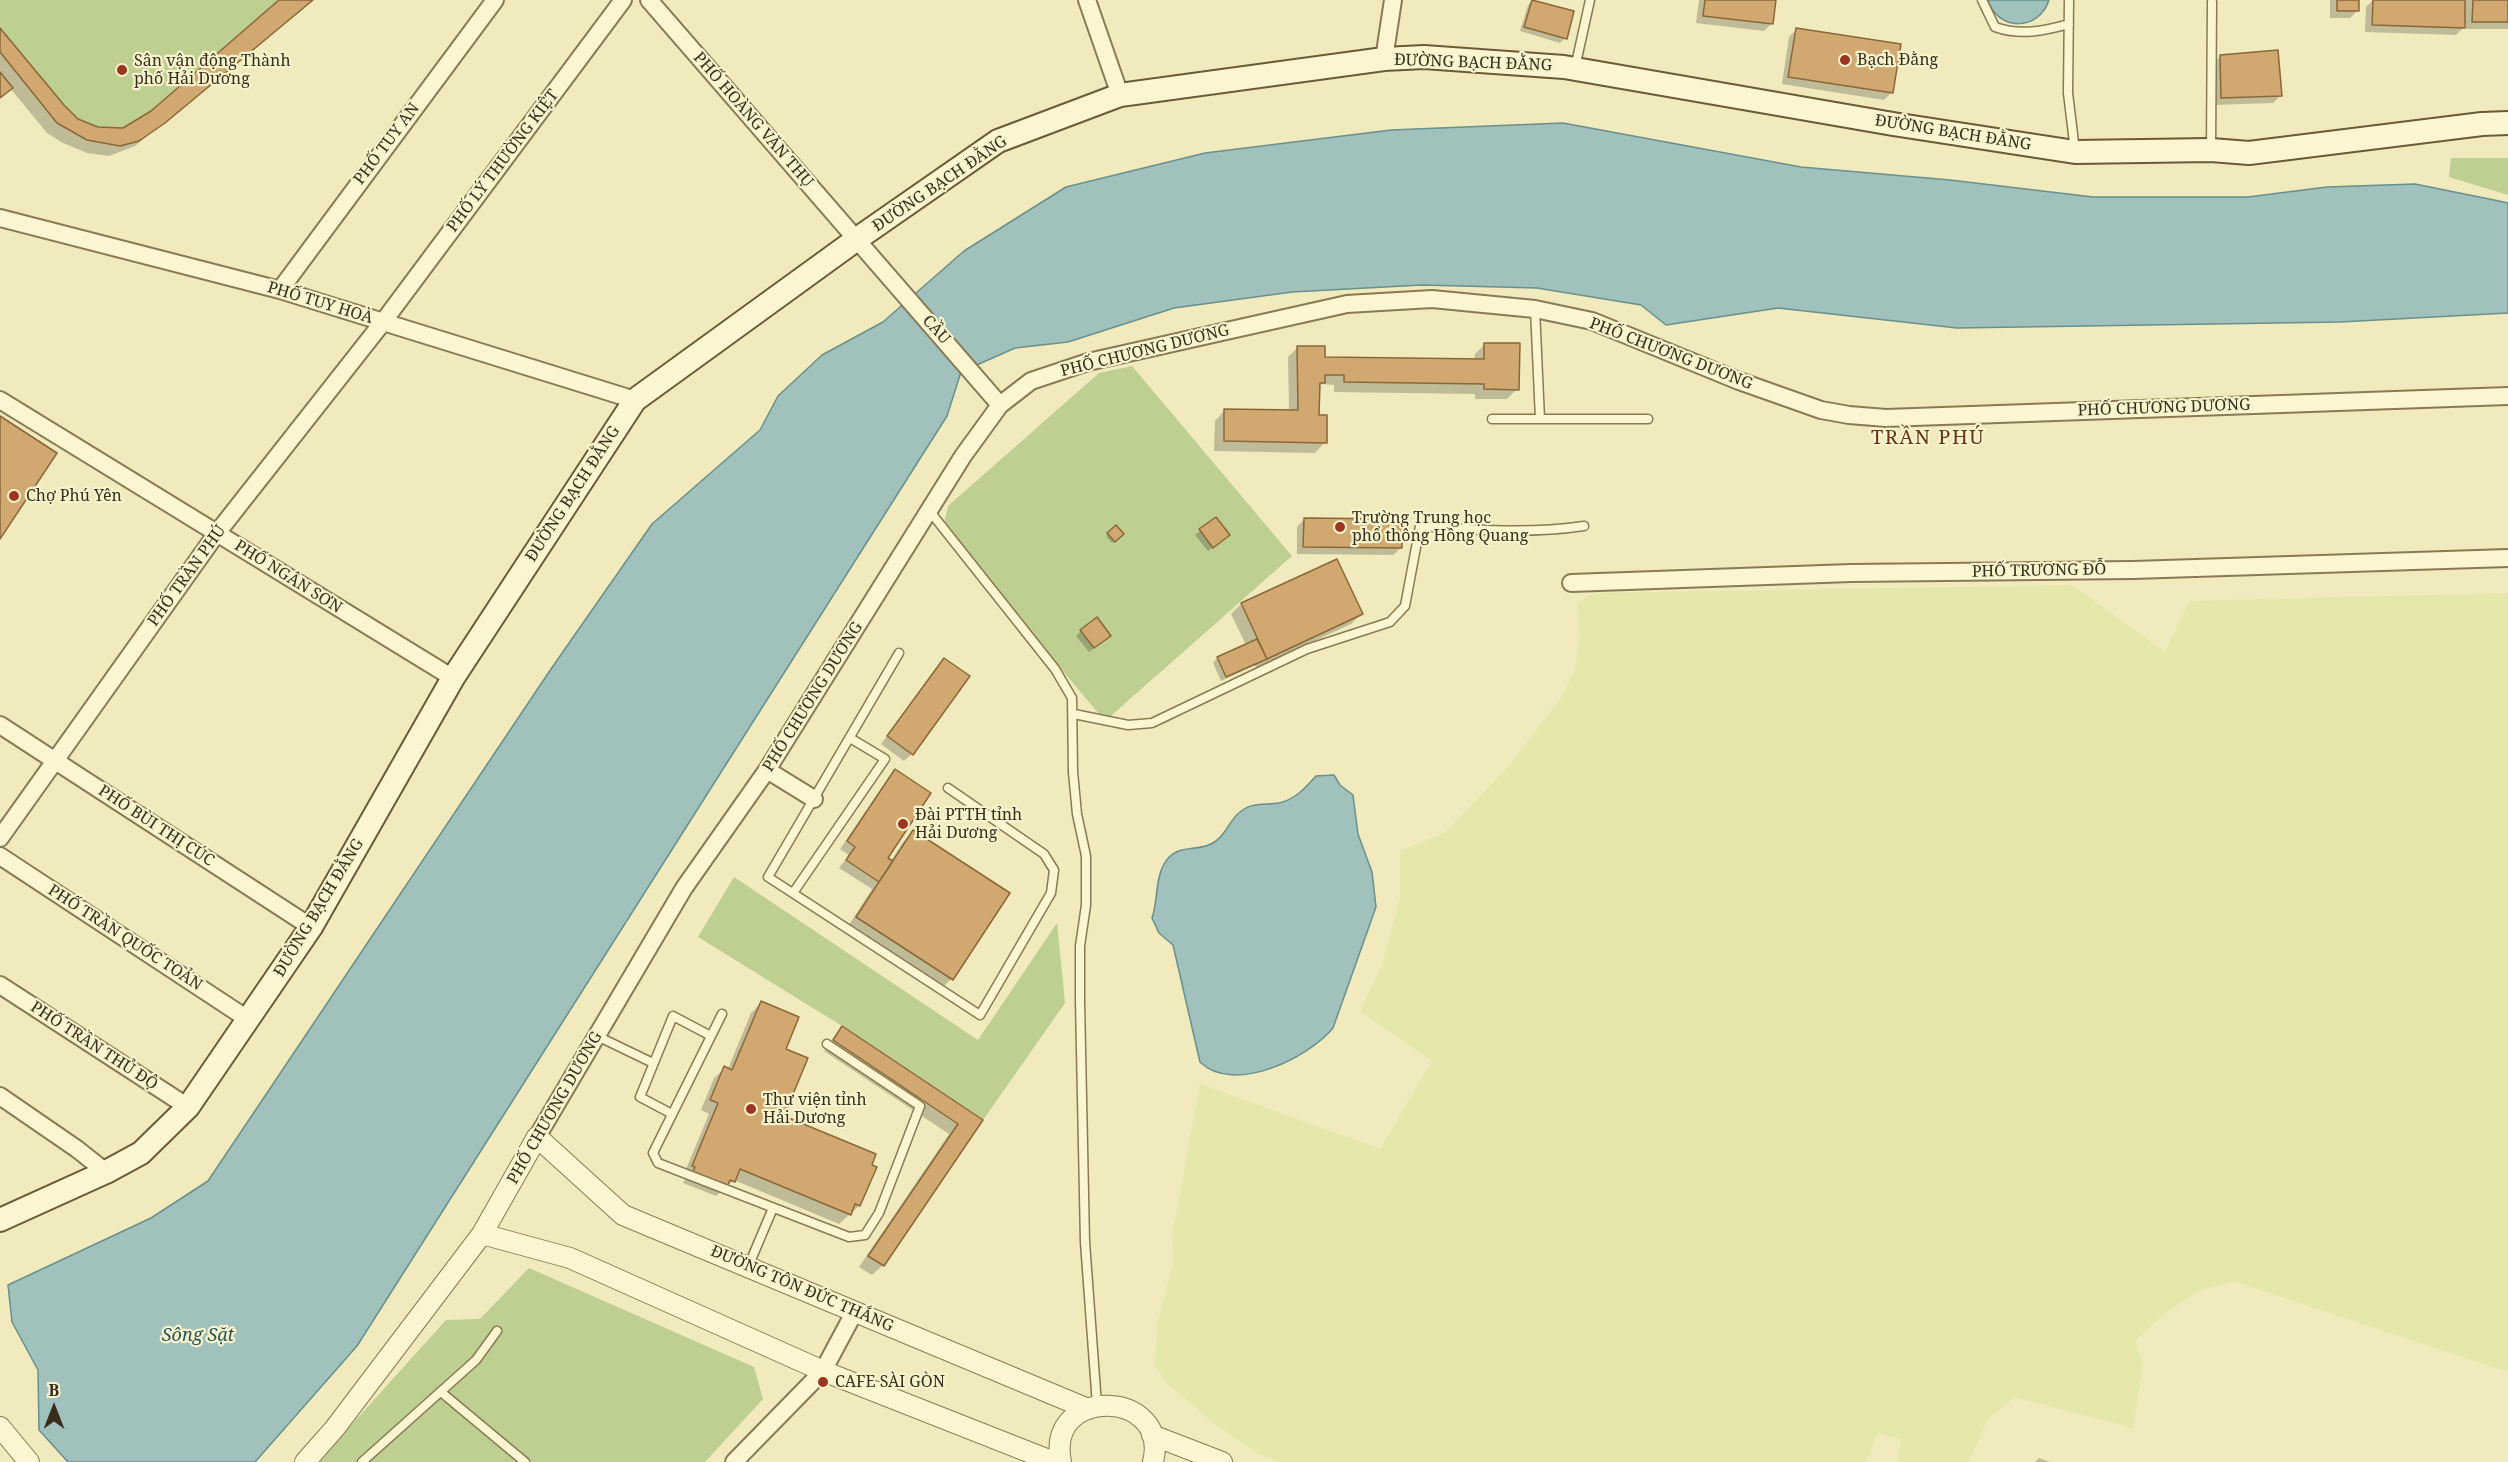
<!DOCTYPE html>
<html>
<head>
<meta charset="utf-8">
<style>
  body { margin:0 }
  #map { position:relative; width:2508px; height:1462px; overflow:hidden; background:#f1eabd; font-family:"Noto Serif",serif }
  canvas { display:block }
  .north { position:absolute; left:24px; top:1378px; width:60px; height:60px; -webkit-text-stroke:4px #f7f3cd; paint-order:stroke; rotate:0deg; font-size:16px; font-weight:700; line-height:24px; text-align:center; color:#382e1b }
  .north::after { content:''; display:block; margin:auto; width:21px; height:27px; background:#382e1b; clip-path:polygon(50% 0,100% 100%,50% 72%,0 100%) }
</style>
</head>
<body>
<div id="map">
<canvas width="2508" height="1462"></canvas>
<div class="north">B</div>
</div>
<script>
const ctx = document.querySelector('canvas').getContext('2d');
ctx.lineJoin = 'round';
function fillPath(path, color) { ctx.fillStyle = color; ctx.fill(path, 'evenodd'); }
function stroke(path, color, width, dash) { ctx.strokeStyle = color; ctx.lineWidth = width; ctx.lineCap = dash ? 'butt' : 'round'; ctx.setLineDash(dash || []); ctx.stroke(path); }
function write(font, color, halo, rows, align = 'center') {
  ctx.font = font + ' "Noto Serif",serif'; ctx.lineWidth = 4.5; ctx.setLineDash([]); ctx.textBaseline = 'middle'; ctx.strokeStyle = halo; ctx.fillStyle = color; for (const [text, x, y, turn = 0] of rows) {
    ctx.save(); ctx.translate(x, y); ctx.rotate((+turn || 0) * Math.PI / 180); ctx.textAlign = isNaN(turn) ? turn : align; if (halo) ctx.strokeText(text, 0, 0); ctx.fillText(text, 0, 0); ctx.restore();
  }
}
const farmland = new Path2D(`
  M2072,585L2165,652L2190,601L2508,593V1372L2233,1281L2199,1291L2165,1313L2135,1341L2143,1364L2133,1428L2014,1397L1988,1419L1969,1462H1898L1901,1439L1878,1433L1866,1462H1280L1257,1453L1215,1424L1167,1383L1155,1366L1157,1326L1174,1261L1172,1238L1200,1084L1380,1149L1432,1061L1360,1011L1382,965L1400,900V851L1445,833L1509,766L1561,698L1575,669L1580,636L1577,603L1595,593Z`);
const green = new Path2D(`
  M0,0H313L165,123L139,141L120,146L87,140L57,123L0,52Z
  M2451,158H2508V195L2449,177Z
  M1132,366L1292,556L1105,721L943,529L948,506L1099,373Z
  M734,877L978,1040L1057,923L1065,1003L983,1120L842,1026L698,937Z
  M529,1268L754,1367L763,1399L705,1462H318L446,1320L480,1319Z`);
const water = new Path2D(`
  M1988,0H2049C2039,31 1998,32 1988,0Z
  M1563,123L1801,167L1950,180L2093,197H2248L2327,187L2415,184L2499,201L2508,203V313L2340,322L1957,328L1778,308L1666,325L1641,305L1537,288L1422,285L1292,292L1174,308L1068,342L1015,348L961,372L947,416L357,1346L255,1462H68L39,1430L38,1370L12,1322L8,1285L151,1218L208,1181L551,669L652,524L760,430L778,396L822,355L883,322L964,251L1066,187L1205,153L1391,130Z
  M1334,775L1340,785L1353,795L1358,834L1372,872L1376,907L1333,1028C1308,1058 1234,1095 1200,1062L1173,945L1159,933L1152,918C1158,901 1155,880 1164,864C1177,842 1196,853 1213,843C1227,835 1229,820 1240,812C1252,802 1265,805 1279,803C1296,799 1305,788 1316,776Z`);
const shadow = new Path2D(`
  M284,0H312L135,146L109,156L87,153L63,143L47,133L10,88L0,98V30L63,106L77,120L97,128L123,129L151,112Z
  M1533,0L1565,38L1560,43L1520,31L1528,5Z
  M1699,0H1774L1772,23L1764,31L1696,23Z
  M2330,0H2357L2358,10L2350,18H2330Z
  M2373,0L2466,2V0H2508V29H2466V25L2456,35L2365,32L2366,7Z
  M1796,30L1892,92L1884,100L1782,84L1789,37Z
  M2221,56L2280,96L2273,103L2214,105L2213,64Z
  M1485,344L1517,389L1507,399H1475V394L1334,392V385L1321,384L1318,388L1317,416L1325,442L1315,453L1214,451L1215,421L1225,410L1289,411L1288,357L1298,347L1323,358L1474,360L1475,354Z
  M1215,519L1223,539L1208,551L1195,535Z
  M1304,519L1401,548L1393,555L1297,554V527Z
  M1116,527L1122,534L1112,543L1106,536Z
  M1241,604L1361,614L1351,624L1256,668L1255,665L1221,681L1213,663L1217,658L1246,645L1231,614Z
  M1081,631L1105,640L1089,652L1076,636Z
  M945,660L912,754L904,761L881,744Z
  M895,771L886,858L891,861L903,842L914,831L1008,893L951,979L941,989L847,928L872,889L839,868L849,855L840,849L888,778Z
  M761,1003L784,1050L782,1116L875,1168L859,1206L839,1224L734,1180L716,1196L683,1183L686,1177L683,1176L709,1114L701,1110L714,1078L725,1068L728,1069L751,1013Z
  M842,1028L980,1120L883,1265L872,1275L859,1267L949,1134L824,1051Z
  M2039,1458L2050,1462H2035Z`);
const building = new Path2D(`
  M279,0H313L165,123L139,141L120,146L87,140L57,123L0,52V28L64,105L78,119L98,127L123,128L151,111Z
  M1532,0L1574,11L1567,39L1524,27Z
  M1705,0H1776L1773,24L1703,16Z
  M2337,0H2359V11H2337Z
  M2373,0H2465V28L2372,25Z
  M2473,0H2508V22H2472Z
  M1796,28L1901,44L1893,93L1788,77Z
  M2278,50L2282,96L2221,98L2220,55Z
  M0,72L13,88L0,98Z
  M1484,343H1520L1519,390L1484,389V384L1344,382V375H1325V383H1320L1319,415H1327V443L1224,441V409L1298,410L1297,346H1325V357L1484,359Z
  M0,416L57,453L0,539Z
  M1216,517L1230,535L1213,548L1199,529Z
  M1304,518L1402,519V548L1303,547Z
  M1116,525L1124,534L1115,542L1107,533Z
  M1337,559L1363,614L1267,659L1241,603Z
  M1097,617L1111,636L1094,648L1080,630Z
  M1257,639L1267,659L1226,677L1217,657Z
  M944,658L970,676L913,755L887,736Z
  M895,769L931,793L888,858L893,861L879,882L846,860L855,847L847,841Z
  M913,830L1010,893L953,980L856,917Z
  M761,1001L799,1017L786,1049L808,1058L784,1116L876,1154L872,1165L877,1167L860,1206L855,1204L851,1215L740,1169L735,1182L730,1180L727,1187L693,1172L695,1167L692,1166L718,1103L710,1100L724,1066L732,1070Z
  M842,1026L983,1120L884,1266L868,1256L958,1124L833,1040Z`);
const service = new Path2D(`
  M1982,0L1995,27C2020,36 2044,31 2069,24
  M2069,0L2068,93L2075,151
  M1575,68L1590,0
  M2211,149L2212,2
  M1535,309L1540,419
  M1492,419H1648
  M928,509L1055,669L1072,698L1073,772L1077,814L1086,856V905L1080,946V1001L1085,1242L1097,1405
  M899,653L768,877L980,1015L1051,893L1054,870L1044,854L948,788
  M1074,714L1128,725L1152,723L1307,649L1390,622L1405,606L1420,526C1474,530 1530,534 1584,526
  M793,893L885,759L850,738
  M722,1014L653,1153L658,1163L849,1237L865,1235L879,1213L920,1106L827,1044
  M597,1036L653,1063
  M672,1114L640,1097L673,1016L711,1036
  M748,1267L773,1208
  M441,1392L525,1462
  M362,1462L476,1360L497,1331`);
const minor = new Path2D(`
  M649,0L1000,405
  M1087,0L1120,95
  M1384,59L1393,0
  M0,218L280,290L635,400
  M280,290L495,0
  M0,400L453,678
  M1571,583L1851,573L2133,570L2508,558
  M0,725L311,927
  M767,770L814,799
  M0,838L217,533L383,322L623,0
  M0,856L249,1020
  M0,985L188,1107
  M0,1096L77,1149L106,1172
  M537,1137L684,888L767,770L963,456L1000,405L1031,381L1088,362L1347,304L1432,299L1535,309L1592,321L1739,381L1821,410L1849,415L1886,418L2508,396
  M734,1462L823,1371L855,1311`);
const tertiary = new Path2D(`
  M482,1234L570,1258L823,1371L1054,1462
  M0,1427L29,1462
  M1152,1435L1222,1462
  M305,1462L335,1428L482,1234L537,1137L623,1215L1088,1409
  M1061,1462C1045,1385 1171,1389 1153,1462`);
const secondary = new Path2D(`
  M0,1220L106,1172L141,1153L188,1107L311,927L453,678L635,400L857,239L998,141L1120,95L1384,59L1424,57L1564,67L1893,124L2075,152L2211,150L2249,153L2482,124L2508,123`);
const markers = [
  [1845,60,6,"#9c3621"],
  [122,70,6,"#9c3621"],
  [14,496,6,"#9c3621"],
  [1340,527,6,"#9c3621"],
  [903,824,6,"#9c3621"],
  [751,1109,6,"#9c3621"],
  [823,1382,6,"#9c3621"]
];
const poiNames = [
  ["Bạch Đằng",1857,60],
  ["Sân vận động Thành",134,61],
  ["phố Hải Dương",134,79],
  ["Chợ Phú Yên",26,496],
  ["Trường Trung học",1352,518],
  ["phổ thông Hồng Quang",1352,536],
  ["Đài PTTH tỉnh",915,815],
  ["Hải Dương",915,833],
  ["Thư viện tỉnh",763,1100],
  ["Hải Dương",763,1118],
  ["CAFE SÀI GÒN",835,1382]
];
const streetNames = [
  ["ĐƯỜNG BẠCH ĐẰNG",1473,63,2],
  ["PHỐ HOÀNG VĂN THỤ",753,120,49],
  ["ĐƯỜNG BẠCH ĐẰNG",1953,133,9],
  ["PHỐ TUY AN",387,144,-53],
  ["PHỐ LÝ THƯỜNG KIỆT",503,161,-53],
  ["ĐƯỜNG BẠCH ĐẰNG",940,184,-34],
  ["PHỐ TUY HOÀ",320,303,17],
  ["CẦU",936,330,48],
  ["PHỐ CHƯƠNG DƯƠNG",1145,351,-14],
  ["PHỐ CHƯƠNG DƯƠNG",1671,354,21],
  ["PHỐ CHƯƠNG DƯƠNG",2164,408,-2],
  ["ĐƯỜNG BẠCH ĐẰNG",573,494,-57],
  ["PHỐ TRƯƠNG ĐỖ",2039,571,-1],
  ["PHỐ TRẦN PHÚ",187,576,-54],
  ["PHỐ NGÂN SƠN",288,577,32],
  ["PHỐ CHƯƠNG DƯƠNG",813,697,-58],
  ["PHỐ BÙI THỊ CÚC",156,826,33],
  ["ĐƯỜNG BẠCH ĐẰNG",319,908,-59],
  ["PHỐ TRẦN QUỐC TOẢN",125,938,33],
  ["PHỐ TRẦN THỦ ĐỘ",94,1046,33],
  ["PHỐ CHƯƠNG DƯƠNG",555,1108,-60],
  ["ĐƯỜNG TÔN ĐỨC THẮNG",802,1289,23]
];
const waterNames = [
  ["Sông Sặt",198,1336]
];
const quarterNames = [
  ["TRẦN PHÚ",1928,438]
];
fillPath(farmland, '#e6e7aa');
fillPath(green, '#bdcf91');
fillPath(water, '#a1c1bd');
stroke(water, '#68908c', 1.5);
fillPath(shadow, '#0003');
fillPath(building, '#d1a970');
stroke(building, '#8a6739', 1.5);
stroke(service, '#897a55', 11);
stroke(minor, '#897a55', 20);
stroke(tertiary, '#897a55', 22);
stroke(secondary, '#6b5a38', 26);
stroke(service, '#fbf6d0', 8);
stroke(minor, '#fbf6d0', 16);
stroke(tertiary, '#fbf6d0', 20);
stroke(secondary, '#fbf6d0', 22);
for (const [x, y, r, color] of markers) { const dot = new Path2D(); dot.arc(x, y, r, 0, 2 * Math.PI); ctx.fillStyle = color; ctx.fill(dot); stroke(dot, '#f7f3cd', 2); }
write('16px', '#382e1b', '#f7f3cd', poiNames, 'left');
write('16px', '#382e1b', '#f7f3cd', streetNames);
write('italic 18px', '#295359', '#f7f3cd', waterNames);
ctx.letterSpacing = '1.5px';
write('20px', '#673617', '#f7f3cd', quarterNames);
ctx.letterSpacing = '0px';
</script>
</body>
</html>
